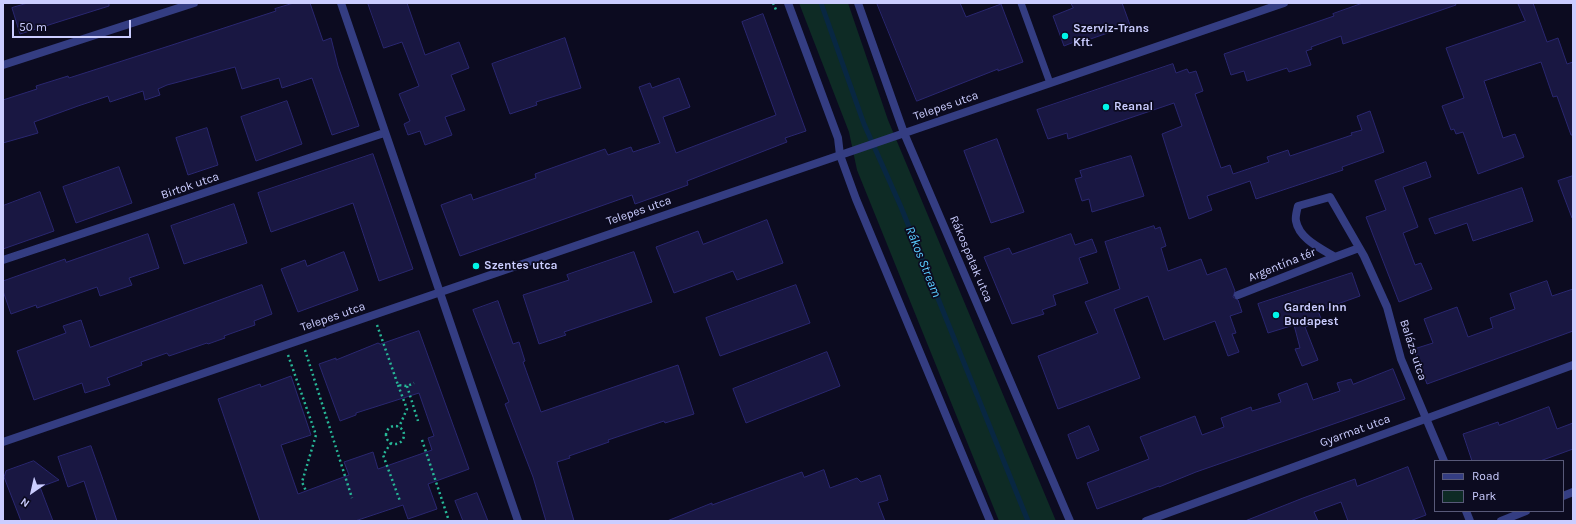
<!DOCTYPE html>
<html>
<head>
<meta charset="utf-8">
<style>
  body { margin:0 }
  #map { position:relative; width:1576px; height:524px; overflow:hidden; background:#0c0b20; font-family:Karla,sans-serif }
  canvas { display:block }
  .frame { position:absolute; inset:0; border:4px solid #cbcdff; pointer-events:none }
  .legend { position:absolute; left:1434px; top:460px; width:130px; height:52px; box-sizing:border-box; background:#0c0b20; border:1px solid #585979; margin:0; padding:5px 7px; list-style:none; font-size:12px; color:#cbcdff }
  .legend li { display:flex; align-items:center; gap:8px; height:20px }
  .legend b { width:20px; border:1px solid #585979 }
  .north { position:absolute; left:12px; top:472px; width:40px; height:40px; -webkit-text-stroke:3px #0c0b20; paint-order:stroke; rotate:214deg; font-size:11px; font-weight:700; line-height:16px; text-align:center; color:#cbcdff }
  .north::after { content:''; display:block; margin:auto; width:14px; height:18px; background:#cbcdff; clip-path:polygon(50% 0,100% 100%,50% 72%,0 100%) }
  .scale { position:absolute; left:12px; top:20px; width:119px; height:18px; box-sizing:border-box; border:2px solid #cbcdff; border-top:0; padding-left:5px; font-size:12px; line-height:14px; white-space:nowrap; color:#cbcdff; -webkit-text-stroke:3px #0c0b20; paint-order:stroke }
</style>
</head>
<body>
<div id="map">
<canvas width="1576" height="524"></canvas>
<div class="frame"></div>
<ul class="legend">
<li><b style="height:5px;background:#343d82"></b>Road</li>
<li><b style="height:11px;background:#0e2b25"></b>Park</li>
</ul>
<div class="north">N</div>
<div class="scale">50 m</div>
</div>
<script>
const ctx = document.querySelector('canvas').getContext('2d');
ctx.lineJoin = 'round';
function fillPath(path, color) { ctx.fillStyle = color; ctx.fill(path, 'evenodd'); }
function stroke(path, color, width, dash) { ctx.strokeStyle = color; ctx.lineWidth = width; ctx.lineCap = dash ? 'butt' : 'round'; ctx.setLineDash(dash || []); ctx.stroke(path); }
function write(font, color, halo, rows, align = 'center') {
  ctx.font = font + ' Karla,sans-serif'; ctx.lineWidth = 3.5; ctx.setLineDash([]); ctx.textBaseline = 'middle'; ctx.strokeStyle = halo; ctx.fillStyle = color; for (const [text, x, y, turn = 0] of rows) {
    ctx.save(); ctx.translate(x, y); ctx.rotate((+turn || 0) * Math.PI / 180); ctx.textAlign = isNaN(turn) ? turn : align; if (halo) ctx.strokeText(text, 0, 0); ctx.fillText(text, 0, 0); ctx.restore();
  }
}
const green = new Path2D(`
  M799,3H848L888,120L1056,521H999L857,170L849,132Z`);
const stream = new Path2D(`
  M821,3L864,124L901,207L1028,521`);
const building = new Path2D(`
  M28,3H109V6L20,34L12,8Z
  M294,3H310L323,41L331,38L338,66L359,126L332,135L312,78L282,88L279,78L242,89L235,67L167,85L158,89L160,95L145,100L143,91L110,102L108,96L78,106L34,122L38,133L3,143V100L37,89L36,86L68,76L69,78L172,45L276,11L275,9Z
  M368,3H407L425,55L459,42L469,68L451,75L465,110L445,117L452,135L425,145L420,131L408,135L404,124L410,121L399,94L419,86L402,42L384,48Z
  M877,3H960L966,17L1001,4L1023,62L998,71V69L917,101Z
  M1071,3H1122L1130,25L1085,41L1084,38L1064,46L1053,16L1073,8Z
  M1363,3H1455L1456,5L1343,44L1341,36L1311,47L1312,49L1306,51L1311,65L1289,72L1287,68L1247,81L1244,71L1231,75L1224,54L1334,16L1333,14Z
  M1518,3H1533L1547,42L1558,38L1567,64L1573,62V135H1571L1557,96L1553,97L1541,62L1484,81L1503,138L1515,134L1524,157L1478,174L1463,132L1456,134L1454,129L1451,130L1442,106L1464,98L1446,48L1525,21Z
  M763,14L806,131L785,138L787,142L687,181L688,185L677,189L635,204L632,195L460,256L441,205L471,194L473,200L536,178L535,174L605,149L608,155L631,147L633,152L660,143L639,87L650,83L652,88L679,78L690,107L663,117L676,153L776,115L742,22Z
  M565,38L581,88L536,102L537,105L510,114L492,64Z
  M1173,64L1176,73L1187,69L1189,73L1196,71L1203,91L1195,94L1221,168L1230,165L1233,174L1269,162L1267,157L1288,150L1290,156L1352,135L1351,133L1362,130L1357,116L1370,111L1384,152L1342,167L1343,170L1256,199L1250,181L1207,196L1212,210L1189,219L1162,134L1182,126L1174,103L1068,139L1067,133L1048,139L1037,110Z
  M287,101L302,144L256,161L241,117Z
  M207,128L218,165L188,175L176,138Z
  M997,139L1024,212L991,223L964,151Z
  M373,154L413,269L379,281L353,203L271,232L258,193Z
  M1131,156L1144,196L1092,212L1089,199L1082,201L1075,179L1082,177L1080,171Z
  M1426,162L1431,177L1403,187L1418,227L1403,233L1415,265L1421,263L1432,289L1399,302L1366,217L1386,210L1375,181Z
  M119,167L132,203L76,223L63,187Z
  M1573,176V218H1572L1558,181Z
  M1522,188L1533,221L1473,241L1467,223L1435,234L1429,219Z
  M40,192L54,231L3,249V206Z
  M234,204L247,243L184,264L171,226Z
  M767,220L783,263L737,280L733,271L674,293L656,247L698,231L703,244Z
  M1154,226L1155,229L1160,227L1166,246L1161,248L1168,271L1201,259L1207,275L1226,268L1235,291L1233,297L1238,300L1242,312L1230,316L1236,333L1232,334L1239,352L1228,356L1215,321L1164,340L1148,296L1114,309L1140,378L1058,409L1038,356L1098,333L1085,302L1120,289L1105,242Z
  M148,234L159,268L129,278L132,285L100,296L97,287L37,308L36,305L11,314L3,291V281L65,259L66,262Z
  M1071,234L1075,245L1092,239L1097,252L1079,258L1088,283L1053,295L1056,305L1042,310L1044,314L1012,324L984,257L1009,248L1012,254Z
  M344,252L358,290L298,312L281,269L305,260L307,266Z
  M634,252L652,302L564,332L566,335L539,344L523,295L569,280L567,275Z
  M1352,273L1360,296L1318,311L1322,321L1305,327L1318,360L1302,366L1295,349L1300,348L1294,325L1268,333L1258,304Z
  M1547,281L1552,296L1573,289V331L1427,384L1414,349L1433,343L1424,319L1457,307L1468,337L1493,328L1490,318L1515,309L1510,294Z
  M262,285L272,314L254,321L255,325L224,336L225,338L208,344L207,343L169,356L167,353L141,362L142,365L107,378L110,385L85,393L82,383L34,400L17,351L66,333L63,326L81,320L90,347Z
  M796,285L810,323L720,356L706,318Z
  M498,301L513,344L519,342L525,361L523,362L541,412L678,365L694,414L665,423L664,421L608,440L609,442L569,456L570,458L557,462L574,521H546L533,477L505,404L509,402L473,310Z
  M419,331L469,469L428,484L437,509L408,519L403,505L355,521H260L218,399L260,384L261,387L291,376L311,435L281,445L298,494L349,475L344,462L373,452L378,469L432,450L428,438L434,436L419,393L356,413V415L340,421L319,364L336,358V360L378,343L380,344Z
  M827,352L840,386L746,423L733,389Z
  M1393,369L1405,399L1196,472L1159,487V486L1097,509L1087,483L1149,459L1140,437L1195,416L1202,435L1224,427L1221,418L1251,407L1252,411L1281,402L1278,394L1307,383L1313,400L1340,391L1337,383L1351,379L1353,384Z
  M1549,407L1557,429L1573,423V449L1540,461H1472L1463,434L1498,422L1499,425Z
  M1089,426L1099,450L1077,459L1068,435Z
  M91,446L102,477L117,521H97L84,481L68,487L58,457Z
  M34,461L59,480L40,487L53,521H21L4,477L6,471Z
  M1408,467L1426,515L1410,521H1348L1341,502L1314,512L1318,521H1245L1303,498L1355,479L1357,486Z
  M824,470L830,488L857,478L861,482L880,475L888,500L878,503L885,521H667L712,503V505L802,472L804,477Z
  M477,493L488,521H463L455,501Z`);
const path = new Path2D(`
  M773,3L777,12
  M377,325L398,385L407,386L414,383
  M305,350L352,498
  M288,355L316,435L302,482L306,491
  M398,385L407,409L399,427
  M407,386L418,421
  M386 435a9 9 0 1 1 18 0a9 9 0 1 1-18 0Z
  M422,440L449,521
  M391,443L383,455L400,501`);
const service = new Path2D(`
  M1021,3L1050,83`);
const minor = new Path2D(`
  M341,3L518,521
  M788,3L838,138L840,155L856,199L990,521
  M3,65L194,3
  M1359,248L1335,257C1322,249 1299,239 1296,221C1295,217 1297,210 1298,206L1330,197L1364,256L1387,307L1401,359L1444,461
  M3,260L384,133
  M1238,295L1335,257
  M1563,496L1573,492
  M1466,511L1470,521
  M1146,521L1573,365
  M1501,521L1526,511`);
const tertiary = new Path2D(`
  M858,3L904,133L1070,521
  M3,442L1284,3`);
const markers = [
  [1065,36,4,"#00f6e8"],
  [1106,107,4,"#00f6e8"],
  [476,266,4,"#00f6e8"],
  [1276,315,4,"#00f6e8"]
];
const poiNames = [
  ["Szerviz-Trans",1073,29],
  ["Kft.",1073,43],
  ["Reanal",1114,107],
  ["Szentes utca",484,266],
  ["Garden Inn",1284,308],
  ["Budapest",1284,322]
];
const streetNames = [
  ["Telepes utca",946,106,-19],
  ["Birtok utca",190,186,-19],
  ["Telepes utca",639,211,-19],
  ["Rákospatak utca",971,259,67],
  ["Argentína tér",1282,265,-22],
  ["Telepes utca",333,317,-19],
  ["Balázs utca",1413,350,72],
  ["Gyarmat utca",1355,431,-20]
];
const waterNames = [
  ["Rákos Stream",923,262,68]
];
fillPath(green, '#0e2b25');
stroke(stream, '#082742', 5);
fillPath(building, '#191742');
stroke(building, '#2a2770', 1);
stroke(path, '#27b797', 2.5, [2, 3]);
stroke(service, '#343d82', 7);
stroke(minor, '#343d82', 8);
stroke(tertiary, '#343d82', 8);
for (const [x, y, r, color] of markers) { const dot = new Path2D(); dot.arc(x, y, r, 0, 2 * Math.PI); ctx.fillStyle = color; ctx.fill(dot); stroke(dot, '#0c0b20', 1.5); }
write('bold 12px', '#cbcdff', '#0c0b20', poiNames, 'left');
write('12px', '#cbcdff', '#0c0b20', streetNames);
write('italic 13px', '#59ccff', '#0c0b20', waterNames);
</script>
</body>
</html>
